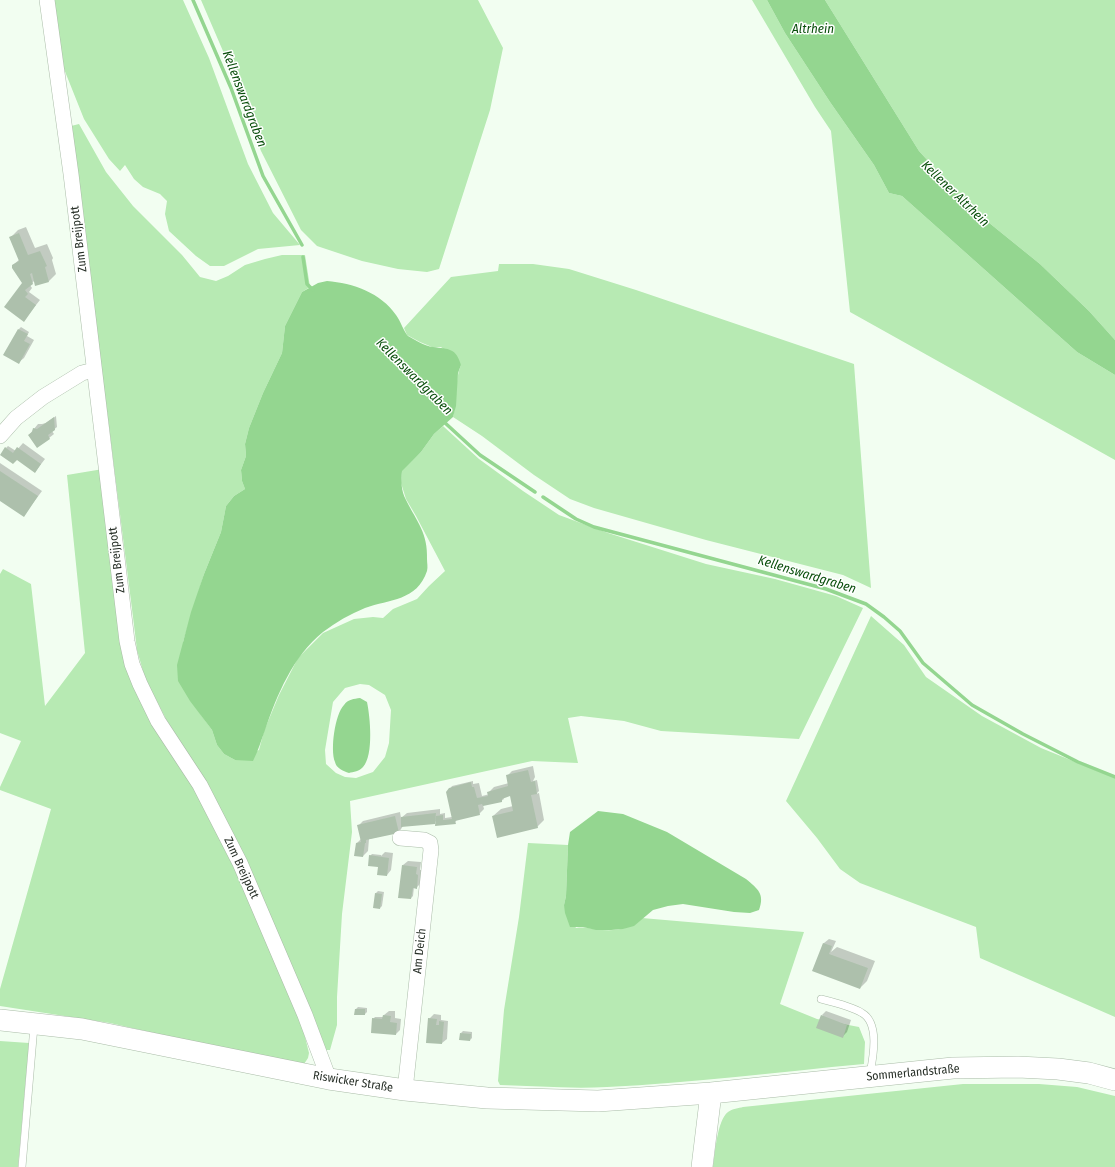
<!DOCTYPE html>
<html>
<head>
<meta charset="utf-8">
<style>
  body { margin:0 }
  canvas { display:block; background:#f2fef1 }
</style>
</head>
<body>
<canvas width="1115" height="1167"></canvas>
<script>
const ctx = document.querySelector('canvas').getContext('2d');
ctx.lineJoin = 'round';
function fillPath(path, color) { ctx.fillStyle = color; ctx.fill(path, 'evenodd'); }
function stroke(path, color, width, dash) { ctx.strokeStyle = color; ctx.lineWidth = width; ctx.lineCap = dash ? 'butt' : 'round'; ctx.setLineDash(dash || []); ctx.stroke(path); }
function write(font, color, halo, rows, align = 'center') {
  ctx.font = font + ' "Fira Sans Condensed",sans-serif'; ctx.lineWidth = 3; ctx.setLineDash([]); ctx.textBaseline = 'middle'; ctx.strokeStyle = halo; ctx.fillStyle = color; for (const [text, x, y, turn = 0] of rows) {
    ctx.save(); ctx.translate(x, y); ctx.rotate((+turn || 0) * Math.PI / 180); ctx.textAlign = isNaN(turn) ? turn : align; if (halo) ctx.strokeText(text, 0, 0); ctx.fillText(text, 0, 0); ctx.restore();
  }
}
const green = new Path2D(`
  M54,0H183L209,58L248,164L273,213L300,245L258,249L224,266H210L196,256L169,231L165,214L167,201L160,194L143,187L134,179L125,165L120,171L109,159L84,119L64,69Z
  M201,0H478L503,48L490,110L439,269L427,272L398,269L362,261L317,246L301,230L261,151L232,72Z
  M752,0H767L785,33L830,102L874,165L889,193L902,196L1077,352L1115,375V460L850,312L831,131L815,107Z
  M825,0H1115V340L1089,311L1040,264L972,209L919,151Z
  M79,124L106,172L133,206L182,255L200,277L216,281L228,276L245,265L265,259L282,255H305L310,287L302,292L285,326L282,353L263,393L249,428L245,444L246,456L241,470L242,481L245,489L234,496L226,506L221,532L204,574L183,642L201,715L212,730L217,745L224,754L235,760L259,750L264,731L279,695L298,658L323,633L354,619L373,617L383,618L393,609L417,599L429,586L445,571L416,516L406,499L401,483L402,470L421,452L434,434L443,426L479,459L523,491L559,515L608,533L706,564L775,579L836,596L863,608L799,739L661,731L624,721L581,716L568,718L578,763L532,761L350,801L352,832L342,914L337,997V1025L330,1050H326L321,1043L192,760L166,719L145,678L137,650L133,617L71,126ZM360,684L369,685L385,695L391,710L389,743L385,757L373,772L356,778L345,777L336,773L326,764L325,750L333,702L345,688Z
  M499,264H533L569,269L636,290L854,364L871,588L843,575L706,540L594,508L570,499L534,475L482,436L453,417C458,400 454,381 461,365L441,347H432L420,342L407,335L404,328L451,277L498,271Z
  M103,469L121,625L181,764L235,862L301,1021L309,1053L308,1058L304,1064L198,1043L110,1023L0,1006V989L51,809L0,790V787L21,741L0,733V574L3,569L31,584L45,706L85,653L67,475Z
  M871,616L904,645L926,677L982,716L1041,748L1115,778V1017L980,958L976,927L860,883L840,869L817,838L786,801Z
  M528,843L568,845L566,896L564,905L576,928C583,927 588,928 595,929C613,932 629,930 642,918L804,932L780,1004L817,1019L859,1027L865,1042L864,1064C778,1072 693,1083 607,1087C571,1089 535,1086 500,1085L498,1081L504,1010L519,917Z
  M0,1041L29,1043L18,1167H0Z
  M963,1084H1039L1077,1087L1115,1096V1167H713C715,1154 717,1120 728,1112C732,1109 739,1108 743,1107Z`);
const water = new Path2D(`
  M767,0H825L919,151L972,209L1040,264L1089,311L1115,340V375L1077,352L902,196L889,193L874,165L830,102L785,33Z
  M327,281C353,283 381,293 396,315C400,320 404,332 408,336C415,340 425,346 433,347C449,349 456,348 461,365L458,373L456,406L453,417L434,434L421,452L402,471C401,481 401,491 406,500C417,522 428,533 427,559C427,563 428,567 427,571C417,601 390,599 365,608C350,614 336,622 323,632C293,656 277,695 265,730C261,741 258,751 253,761L235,760L224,754L217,745L212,730L190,701L178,681L177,665L191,612L204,574L221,532L226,506L234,496L245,489L242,481L241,470L246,456L245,444L249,428L263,393L282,353L285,326L302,292L318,283Z
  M360,698L367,702C370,716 374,755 363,767C360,771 353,772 349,773C343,771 336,768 335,762C330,750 335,714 344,705C348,699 354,699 360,698Z
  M598,811L623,814L667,832L746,879C758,889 765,894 759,910L750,913L734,912L683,904L668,906L653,910L634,926L623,929L611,930H596L583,927H570L565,913L564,905L566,896L568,845L570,832Z`);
const shadow = new Path2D(`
  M26,227L35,248L47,244L53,258L52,260L56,274L49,281L35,280L30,285L32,288L29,292L40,300L24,320L23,283L13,265L20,259L11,237L18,230Z
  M21,327L29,332L27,336L34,340L24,358L19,362V329Z
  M56,416L57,427L52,431L54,434L49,438L29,435L38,424H42L46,423Z
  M23,443L45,459L35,472L6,448L8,446L16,451Z
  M0,463L42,491L24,515L0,499Z
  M533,766L535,777L533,781L537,780L539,791L536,794L539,793L544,820L537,827L493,816L501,809L513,806L514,794L503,797L504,799L501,801L483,805L484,809L479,814L457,819L455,823L437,820L434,823L403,826L399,832L369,839L368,851L363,856L357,843L361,839L358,826L363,821L400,812L401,818L407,813L440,809V814L445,813V818L452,817L450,789L452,786L473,781V784L479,783L482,796L490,794L489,792L494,787L509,783L507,776L512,771Z
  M385,852L393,853L391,870L387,875L379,864L370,856L372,854L381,855V856Z
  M408,861L421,862L420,870H423L421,883L416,888L414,887L413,896L411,898L403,865Z
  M378,891L384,892L382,906L380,908L376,893Z
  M829,939L836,941L831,952L837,947L875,961L867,981L860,988L814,971L824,943Z
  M358,1007L367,1008V1012L365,1014L356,1009Z
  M389,1011H395V1018L401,1019L400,1030L396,1034L373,1019L375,1017H384V1015Z
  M826,1011L851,1020L847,1032L842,1037L822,1015Z
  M434,1014L441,1015V1020L448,1021L447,1039L442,1043L429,1019Z
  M463,1031L472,1032V1038L470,1040L461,1033Z`);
const stream = new Path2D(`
  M193,0L231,88L263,176L302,245
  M303,257L307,284L313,290
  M443,421L480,455L535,492
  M543,497L576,519L594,527L826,589L866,604L884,617L900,631L923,663L972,705L1023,734L1078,762L1115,777`);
const building = new Path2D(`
  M19,233L28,255L40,251L47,266L45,267L49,282L35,286L32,273L30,274L33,284L25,290L28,294L25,297L36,305L24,322L4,307L22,283L12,268V265L19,261L9,237Z
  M18,329L28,334L24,341L30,344L19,364L3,355Z
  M54,417L55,430L48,435L50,439L37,448L28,435L32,432L33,428L37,429Z
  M5,447L13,453L17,447L41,464L35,473L17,460L13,464L0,455Z
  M0,471L38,496L24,517L0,501Z
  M528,770L531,782L535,781L537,794L531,795L538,828L497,838L492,816L513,811L510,796L502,799V802L483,806L482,804L478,805L480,815L455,821L456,824L435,826L436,816L443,815V820L452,819L446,792L449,788L471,782L472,787H474L477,798L488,796L487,792L508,786L506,775Z
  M436,813L435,824L401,827V817Z
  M395,816L399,833L366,840V843H365L363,857L354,856L356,843L361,842L357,825Z
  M369,855L389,858L387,876L377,875L378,867L368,866Z
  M402,865L417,867L416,874L418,875L417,889L413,888L411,899L398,898Z
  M375,893L382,894L380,909L373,908Z
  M823,943L832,946L829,954L868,968L860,989L812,971Z
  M355,1009H365V1015H354Z
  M383,1015L391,1016L390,1022L397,1023L396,1035L371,1033L372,1018L382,1019Z
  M821,1015L847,1025L843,1038L816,1028Z
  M428,1018L437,1019L436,1025H439V1021L444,1022L442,1044L426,1043Z
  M460,1033L471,1034L470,1041L459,1040Z`);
const lane = new Path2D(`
  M821,999C833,1002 853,1007 862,1013C880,1023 873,1058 870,1074
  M22,1167L34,1026`);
const street = new Path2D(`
  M47,0L71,174L127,641L132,664L140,684L158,721L200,785L240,863L305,1015L329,1079
  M0,436L16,418L43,397L82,373L94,370
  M400,838L424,840L430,843L431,850L405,1090`);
const secondary = new Path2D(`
  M0,1020L82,1029L329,1079L405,1090L487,1098L598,1101L711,1093L953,1068L1018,1067L1058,1069L1089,1073L1115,1080
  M702,1167L711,1093`);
const streetNames = [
  ["Zum Breijpott",79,239,-97],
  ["Zum Breijpott",117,560,-97],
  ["Zum Breijpott",241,868,65],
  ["Am Deich",420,951,-84],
  ["Sommerlandstraße",913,1073,-5],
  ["Riswicker Straße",353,1082,9]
];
const waterNames = [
  ["Altrhein",813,29],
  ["Kellenswardgraben",244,99,69],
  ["Kellener Altrhein",955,194,44],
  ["Kellenswardgraben",414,377,45],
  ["Kellenswardgraben",807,575,17]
];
fillPath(green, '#b7eab3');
fillPath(water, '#94d690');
fillPath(shadow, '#0003');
stroke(stream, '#94d690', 3.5);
fillPath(building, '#adc0ac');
stroke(lane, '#aabca8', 8);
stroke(street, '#aabca8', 16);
stroke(secondary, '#aabca8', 22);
stroke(lane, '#fff', 7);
stroke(street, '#fff', 15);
stroke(secondary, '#fff', 21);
write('12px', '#283028', '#fff', streetNames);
write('italic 13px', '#084e0a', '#fff', waterNames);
</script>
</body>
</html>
